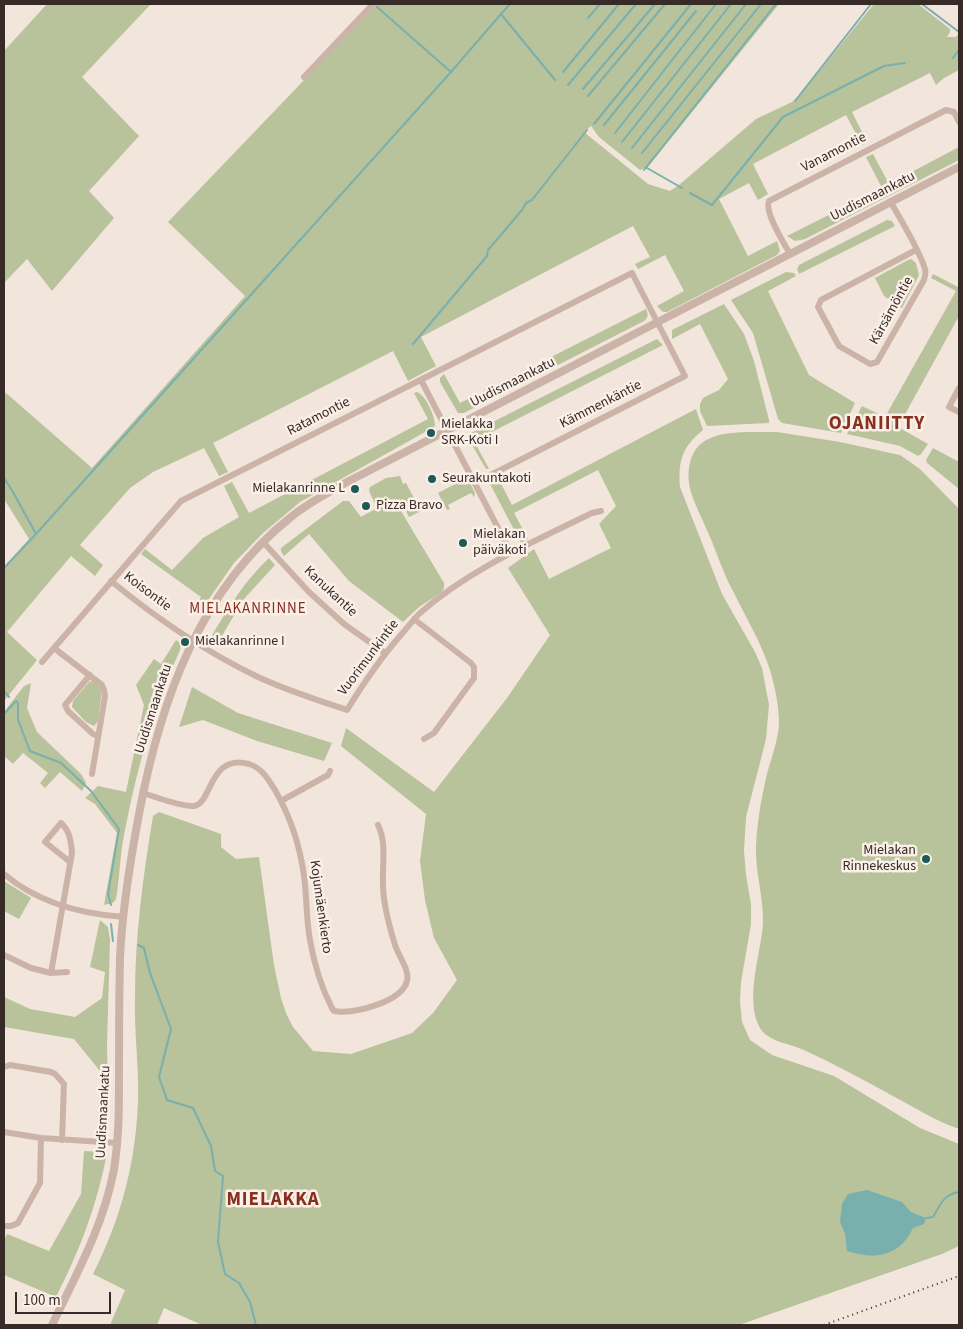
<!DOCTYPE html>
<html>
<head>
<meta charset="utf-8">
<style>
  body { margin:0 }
  #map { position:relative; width:963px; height:1329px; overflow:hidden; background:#f2e5db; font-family:"Source Sans 3",sans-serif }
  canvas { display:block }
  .frame { position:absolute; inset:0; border:5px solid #372b28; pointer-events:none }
  .scale { position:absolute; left:15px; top:1292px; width:96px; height:22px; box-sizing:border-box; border:2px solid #372b28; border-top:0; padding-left:6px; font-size:15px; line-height:18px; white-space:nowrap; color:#372b28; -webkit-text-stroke:4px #faf0e8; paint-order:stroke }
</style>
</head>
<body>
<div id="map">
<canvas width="963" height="1329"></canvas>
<div class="frame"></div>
<div class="scale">100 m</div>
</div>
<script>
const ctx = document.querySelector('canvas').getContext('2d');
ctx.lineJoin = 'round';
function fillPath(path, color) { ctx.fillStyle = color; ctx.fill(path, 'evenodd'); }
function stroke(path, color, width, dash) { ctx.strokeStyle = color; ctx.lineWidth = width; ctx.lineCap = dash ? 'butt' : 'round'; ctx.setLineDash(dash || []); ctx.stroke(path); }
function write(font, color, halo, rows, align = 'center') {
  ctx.font = font + ' "Source Sans 3",sans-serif'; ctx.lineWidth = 5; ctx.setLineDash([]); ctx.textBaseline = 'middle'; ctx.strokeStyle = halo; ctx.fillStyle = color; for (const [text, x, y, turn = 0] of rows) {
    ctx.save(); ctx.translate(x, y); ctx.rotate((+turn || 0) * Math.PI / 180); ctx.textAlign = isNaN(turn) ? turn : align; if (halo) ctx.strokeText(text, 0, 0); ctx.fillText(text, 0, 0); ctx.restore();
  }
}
const green = new Path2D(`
  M47,4H151L82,77L139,136L89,191L114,218L52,291L27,259L4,283V51Z
  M377,4H779L648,167L640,170L599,137L591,126L584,132L648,184L670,191L679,185L756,119L792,102L798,97L874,4H918L950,29V32L947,37H956L959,33V70L944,78L936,85L930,73L852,112L867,142L862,145L846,115L753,164L768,194L758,200L749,183L719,199L748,256L777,241L780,251L777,255L667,312H663L657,306L684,291L665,255L638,269L635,264L650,257L633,226L421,337L436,366L408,381L393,351L213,443L228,472L219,476L204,448L153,472L130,488L80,545L103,565L95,576L71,556L7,632L37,660L4,701V567L29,539L4,499V395L6,393L92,468L245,296L168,222Z
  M959,147V160L805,239L795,241L787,236L882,188L866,157L873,154L889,184Z
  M887,220L892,221L895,226L799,274L797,269L799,265Z
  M911,259L916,263L919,275L902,308L884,296L875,278L908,260Z
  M786,272L794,273L796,276L768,291L809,375L855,403L841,433L782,423L778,419L753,333L731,300Z
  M933,274L958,287L959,286V316L898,427L928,444L921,454L918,456L900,446L847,434L862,406L885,417L956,291L931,278Z
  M724,304L744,334L754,361L769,420V423L707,426L700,411V404L703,398L719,390L728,379L700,324L672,339V330Z
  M646,309C648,314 649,317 644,321L464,413H458L440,382V378L444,374L460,403Z
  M657,339L663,345L474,441L489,469H486L468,438L471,433Z
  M417,392C426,396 434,414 435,425L434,427L300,502L262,534L234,563L204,606H196L201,597L141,554L145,549L172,570L203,538L239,517L224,486L232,482L249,513L428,419L414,393Z
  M696,409L703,430C682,447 678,461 680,487L722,594L755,652L762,668L769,705L766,739L746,817L744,851L746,875L751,904V924L741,982L740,1001L742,1022L750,1040L772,1055L834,1076L920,1128L959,1144V1246L942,1254L739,1325H202L164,1308L157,1325H110L125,1290L93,1274C121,1219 136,1162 138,1100C139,1066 134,1031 135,997C135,936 143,876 153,816L159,812L221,834V847L236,859L259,857L274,965L281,998L286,1013L293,1027L313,1051L351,1054L412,1033L433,1013L457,980L434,938L425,900L420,861L426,814L341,746L346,728L434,792L507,698L550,635L508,568L534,549L549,579L611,548L599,524L616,506L598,470L514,513L528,539L521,543L489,482L498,478L512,505Z
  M777,432L840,442L900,455L920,469L959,509V1129C936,1121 915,1108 893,1096C864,1080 834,1064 804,1050C790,1044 767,1041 760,1028C744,1000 761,953 763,924C764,898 755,872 756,846C757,824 761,800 766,778C770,761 778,742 779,724C779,706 775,687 770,670C761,642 746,618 733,591C722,571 716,549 706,528C697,506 684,487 690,463C698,425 748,433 777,432Z
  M933,448L959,462V489L927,463L926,460Z
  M400,476L403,484L406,483L421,511L409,517L401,501L398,506L444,583V588L442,592L419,607L403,622L349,581L309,534L284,556L281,551V548L343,501H349L361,517L377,508L369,491L370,487L386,478Z
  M463,480H466L471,485L475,493L474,497L471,493L448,505L450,509L447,510L438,493Z
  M269,558L275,565L243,600L216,646L211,642V637C229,607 243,583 269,558Z
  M176,640L181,643L180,650C154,707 137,768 125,830C120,852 120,876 116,899L113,903L104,905L117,833L95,804L85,798L98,786L126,792L144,705L136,685L154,659L161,664Z
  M92,681L96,682L102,690L98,721L94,726L86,722L72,707L73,701L89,682Z
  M31,683L27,708L37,732L81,774L86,783L82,791L60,772L45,788L40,783L48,773L23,753L13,764L4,756V712L24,686Z
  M192,687L238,713L332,743L324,761L257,741L203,720L179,727Z
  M4,881L31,898L19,919L4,911Z
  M100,920L108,927L110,940L107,1045L108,1104L106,1129L97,1134L100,1071L74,1039L4,1027V997L30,1009L75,1017L102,998L105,972L90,967Z
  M84,1151L102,1152L106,1158C95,1211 80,1249 56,1297L4,1275V1241L7,1234L49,1251L81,1194Z`);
const water = new Path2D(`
  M867,1190L902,1202L911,1212L926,1218L924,1224L913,1228C899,1257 875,1260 847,1251L845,1234L840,1222L842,1204L848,1194Z`);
const stream = new Path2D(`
  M510,4L501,14L555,80
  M922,4L959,32
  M377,7L451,72L501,14
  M588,18L600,4
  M953,58L959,50
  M563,72L619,4
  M568,85L636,4
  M583,89L655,4
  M588,96L665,4
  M795,101L871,4
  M594,124L691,4
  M604,125L696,11
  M615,133L716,4
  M622,142L731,4
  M632,148L746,4
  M642,153L761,4
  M647,168L682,188
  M644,170L776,4
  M690,193L712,205L783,117L876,70L884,66L905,63
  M413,344L487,256L488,250L522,210L526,203L532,200L587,130
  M4,478L13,492L36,534L4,568
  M36,534L451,72
  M4,691L9,697
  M4,714L16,701L18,703V720L30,751L61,763L91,791L119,829L108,894L111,905
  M111,924L113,941
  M138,945L144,948L150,973L171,1029L159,1077L167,1100L193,1108L211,1146L215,1171L223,1176L218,1242L225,1274L239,1283L250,1302L256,1325
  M926,1218L933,1217C941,1204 943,1195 959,1192`);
const minor = new Path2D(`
  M304,77L373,4
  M890,201C901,220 919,249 925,269C926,273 925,276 924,280L877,362L870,364L839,346L818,307L821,300L916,250
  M790,254C784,243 764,212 769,201L946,110L954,112L959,122
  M421,380L511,553
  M959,388L949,407L959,412
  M263,542L309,592L344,624L385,653
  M111,581C156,618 206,652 258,677C286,690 317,700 347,710C363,684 380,659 400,636C407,628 413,620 420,613C470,569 533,542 592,513L601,511
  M414,619L471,663L474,667V678L434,733L424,739
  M42,662L54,648
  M90,675L65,705L68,711L93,734L98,736
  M92,774L105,696L104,690L102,685L54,648L181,501L632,273L685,376L475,483
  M143,793C156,797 181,807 194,806C212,804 209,753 249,764C262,768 268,779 275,790C290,816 300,846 304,876C307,897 306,919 310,940C314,963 321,987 332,1008L334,1011C352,1015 402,1002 407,981C410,970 398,955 395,945C392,935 389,925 387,915C385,906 383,895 383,885C382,865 387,843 378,825
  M281,801L328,775L330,771
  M4,874C38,903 80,914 124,917
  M4,955L31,968L51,973
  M67,972L51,973L72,853C71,842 70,831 61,823L45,842L70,862
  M4,1067L10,1065L51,1072L55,1074L64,1084L62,1140
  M4,1132L41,1138L118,1143
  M4,1226H11L18,1223L40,1183L41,1138`);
const tertiary = new Path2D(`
  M52,1325C76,1275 104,1225 114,1169C119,1138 119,1107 119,1076C119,1037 119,997 120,958C122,910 130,862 139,814C160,702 199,590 291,517C308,503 328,493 347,482L959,167`);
const rail = new Path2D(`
  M824,1325L959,1276`);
const markers = [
  [431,433,5,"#1c5a58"],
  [432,479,5,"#1c5a58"],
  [355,489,5,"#1c5a58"],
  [366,506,5,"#1c5a58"],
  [463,543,5,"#1c5a58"],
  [185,642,5,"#1c5a58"],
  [926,859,5,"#1c5a58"]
];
const streetNames = [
  ["Vanamontie",834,153,-27],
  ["Uudismaankatu",873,197,-27],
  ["Kärsämöntie",892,311,-61],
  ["Uudismaankatu",513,383,-27],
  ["Kämmenkäntie",601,405,-27],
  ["Ratamontie",319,417,-27],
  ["Koisontie",147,592,37],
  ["Kanukantie",330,592,43],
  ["Vuorimunkintie",369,658,-53],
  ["Uudismaankatu",154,709,-72],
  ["Kojumäenkierto",320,907,82],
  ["Uudismaankatu",104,1112,-87]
];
const poiNames = [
  ["Mielakka",441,425],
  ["SRK-Koti I",441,441],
  ["Seurakuntakoti",442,479],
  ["Mielakanrinne L",345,489,"right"],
  ["Pizza Bravo",376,506],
  ["Mielakan",473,535],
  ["päiväkoti",473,551],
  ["Mielakanrinne I",195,642],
  ["Mielakan",916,851,"right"],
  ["Rinnekeskus",916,867,"right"]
];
const neighbourhoodNames = [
  ["MIELAKANRINNE",248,610]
];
const districtNames = [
  ["OJANIITTY",877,425],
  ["MIELAKKA",273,1201]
];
fillPath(green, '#b8c29b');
fillPath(water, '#79b0ae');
stroke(stream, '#79b0ae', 2);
stroke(minor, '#cbb4a7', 6);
stroke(tertiary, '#cbb4a7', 8);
stroke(rail, '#372b28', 2, [1, 4]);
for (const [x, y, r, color] of markers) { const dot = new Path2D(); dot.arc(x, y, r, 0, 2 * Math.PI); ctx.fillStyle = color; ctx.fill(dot); stroke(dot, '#faf0e8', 2); }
write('14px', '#372b28', '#faf0e8', streetNames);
write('14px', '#372b28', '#faf0e8', poiNames, 'left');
ctx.letterSpacing = '1px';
write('15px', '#882f1f', '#faf0e8', neighbourhoodNames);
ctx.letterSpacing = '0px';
ctx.letterSpacing = '1px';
write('bold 19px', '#882f1f', '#faf0e8', districtNames);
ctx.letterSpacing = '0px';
</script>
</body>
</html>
